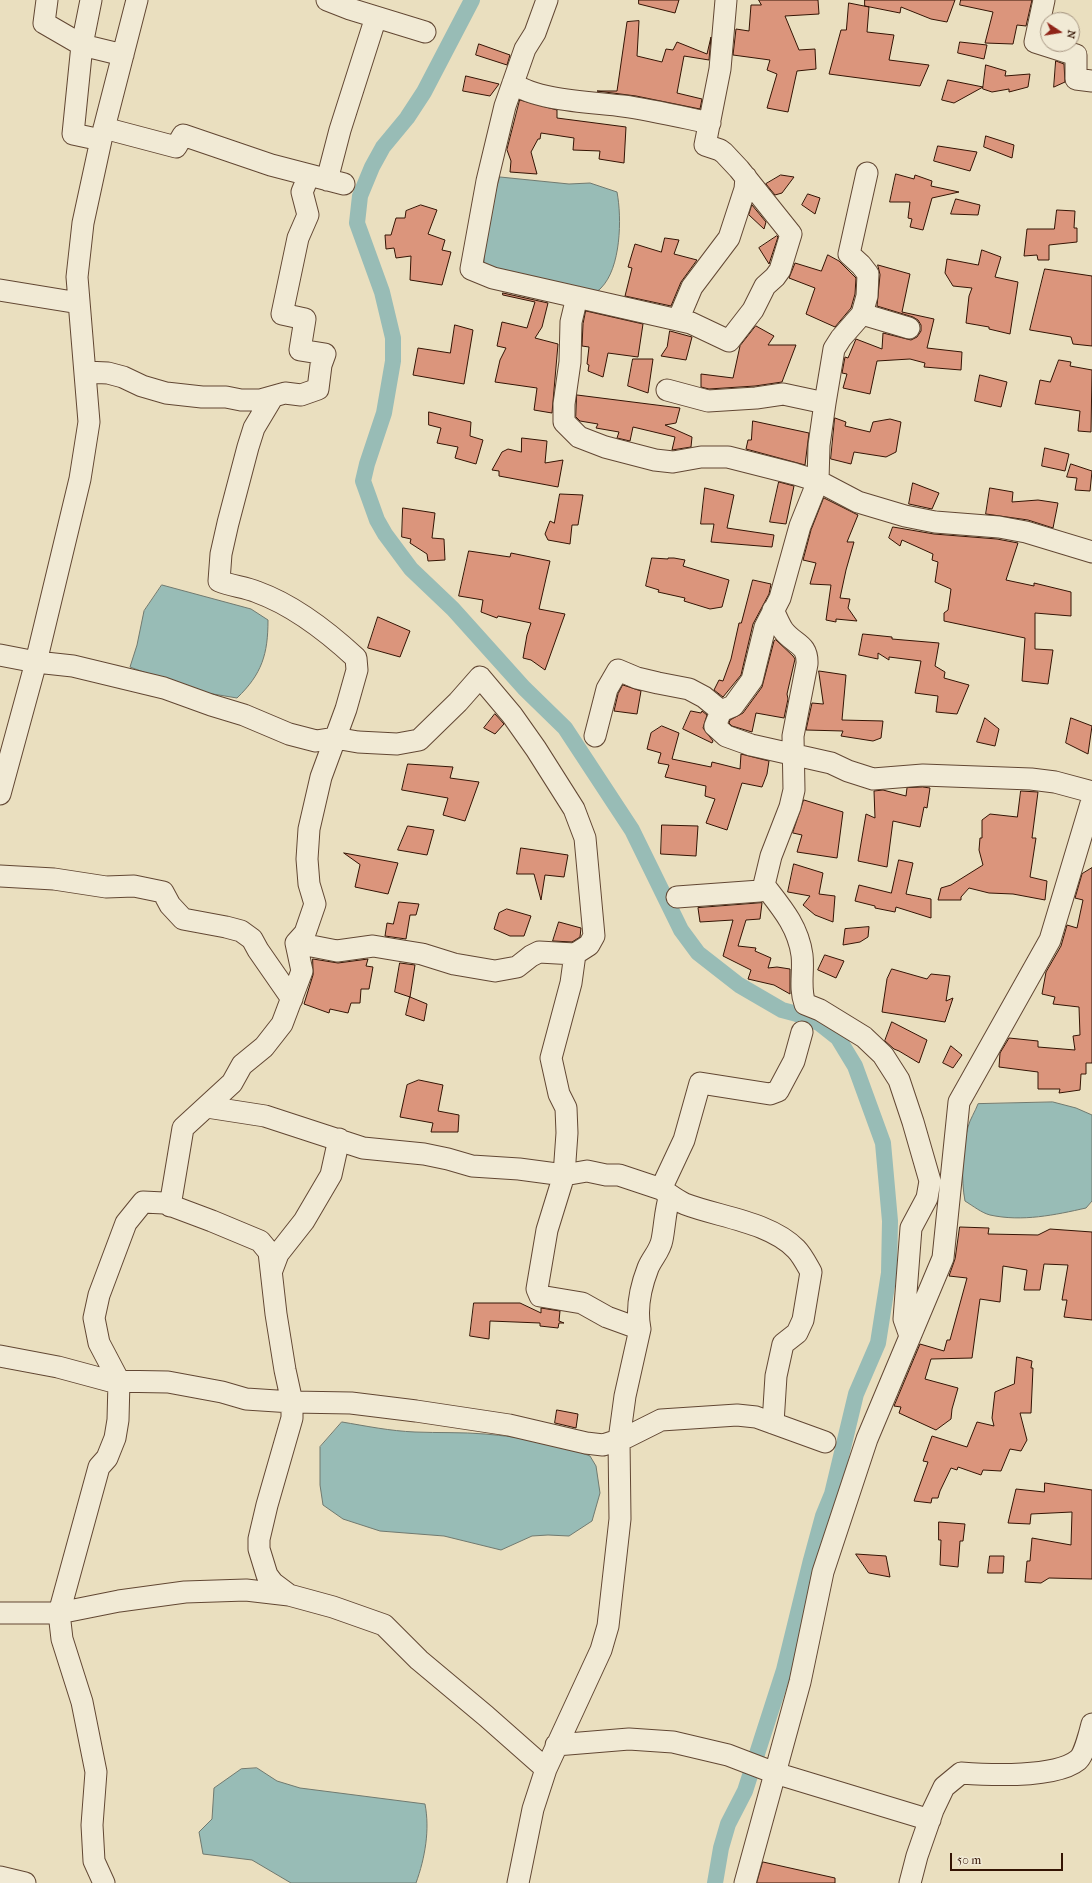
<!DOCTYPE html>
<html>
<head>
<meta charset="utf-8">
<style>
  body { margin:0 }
  #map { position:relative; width:1092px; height:1883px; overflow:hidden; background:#eadfbf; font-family:"IM FELL French Canon",serif }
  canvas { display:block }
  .north { position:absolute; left:1040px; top:12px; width:40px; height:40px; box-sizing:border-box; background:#f1ead5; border:1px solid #a59481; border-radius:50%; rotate:102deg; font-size:11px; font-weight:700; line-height:16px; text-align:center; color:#341404 }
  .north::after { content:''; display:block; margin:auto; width:14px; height:18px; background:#8f2418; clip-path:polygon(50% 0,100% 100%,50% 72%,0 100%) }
  .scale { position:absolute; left:950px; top:1853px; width:113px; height:18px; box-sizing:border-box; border:2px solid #341404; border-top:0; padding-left:5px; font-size:12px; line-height:14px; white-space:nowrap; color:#341404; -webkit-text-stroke:3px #f1ead5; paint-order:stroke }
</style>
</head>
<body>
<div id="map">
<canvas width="1092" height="1883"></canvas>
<div class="north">N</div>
<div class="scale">50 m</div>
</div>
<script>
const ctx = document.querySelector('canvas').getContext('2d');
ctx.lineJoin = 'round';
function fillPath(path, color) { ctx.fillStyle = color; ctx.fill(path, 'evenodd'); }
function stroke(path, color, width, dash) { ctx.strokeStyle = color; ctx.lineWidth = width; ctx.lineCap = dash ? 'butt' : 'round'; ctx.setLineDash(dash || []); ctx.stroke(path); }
const water = new Path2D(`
  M500,177L569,184L590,183L617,192C622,218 621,268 601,288C599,291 594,292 590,294L490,273L484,262V231Z
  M162,585L251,609L268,620C268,654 262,674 237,698L195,691L130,667L137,645L144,611Z
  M1053,1102L1076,1108L1092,1115V1201L1086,1208C1055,1215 1022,1222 990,1215C982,1213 973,1206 965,1201C961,1181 962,1147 968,1127C970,1119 975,1112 978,1104Z
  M342,1422C366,1426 390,1431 415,1432C438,1433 462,1432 485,1434C520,1437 558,1443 590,1456L596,1466L600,1493L592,1521L569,1536L548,1535L532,1536L501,1550L444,1536L380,1531L343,1519L323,1505L320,1485V1447Z
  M257,1768L277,1781L300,1788L425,1804C430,1830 425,1858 416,1883H291L252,1860L203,1854L199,1832L212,1819L214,1788L241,1769Z`);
const canal = new Path2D(`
  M472,0L424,92L407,118L383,147L372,167L360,196L357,223L382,292L393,338V361L384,413L367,464L363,481L377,520L385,534L411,569L453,609L524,688L565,728L632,830L681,930L698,953L739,985L782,1010L797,1014L819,1023L838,1038L855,1066L883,1143L890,1221L889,1273L878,1343L856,1394L832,1494L823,1516L811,1560L784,1670L745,1791L728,1824L721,1848L715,1883`);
const building = new Path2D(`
  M639,0H679L675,13L639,4Z
  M759,0H818L819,14L785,16L799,50L815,49L816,69L797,71L788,112L767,108L777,74L767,70L770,60L733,55L736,29L749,31L751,5H761Z
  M865,0H955L947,22L931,19L901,7L900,13L865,6Z
  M961,0H1032L1026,26L1017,25L1013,44L985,43L993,12L960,5Z
  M849,3L869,7L867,32L894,35L889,60L929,65L920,86L829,74L841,30H846Z
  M639,21L637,56L662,62L666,49L673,50L677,42L707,54L711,37L709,60L684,56L677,93L702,99L700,109L636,96L597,91H617L627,22Z
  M960,42L987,45L984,59L958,53Z
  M479,44L510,55L507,65L476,55Z
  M1056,61L1064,64L1065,82L1054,87Z
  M986,65L1006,71L1005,76L1030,74L1028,87L1009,92V89L992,92L983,89Z
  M466,76L499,84L490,96L463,91Z
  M948,80L983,87L954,103L942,100Z
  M520,100L557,110V118L626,127L624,163L599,159L600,151L573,150L574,138L541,133L540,139H538L531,152L537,174L510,172L511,161L507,150Z
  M986,136L1014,145L1012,158L984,147Z
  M938,146L977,152L970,171L934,161Z
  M896,174L914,179L915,175L932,181L931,186L959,192L932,198L923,230L910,227L912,219L908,218L910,202H890Z
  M781,175L794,177L782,193L775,195L766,184Z
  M808,194L820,198L815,214L802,205Z
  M956,199L980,205L978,215L951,214Z
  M421,205L437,210L428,234L445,240L442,250L451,252L442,285L410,280L411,256L396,258L394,248L386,249L385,235H391L396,218H405L406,211Z
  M752,205L766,222L764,229L749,215Z
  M1057,210L1075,211L1074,228H1077V242L1049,245V260H1038L1037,255L1024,256L1027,229H1054Z
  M777,236L778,237L769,264L759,248Z
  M665,238L679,240L674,254L697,260L681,282L671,306L625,296L632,268L628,267L635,244L661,252Z
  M982,250L1001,257L995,277L1018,282L1010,334L989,329V327L966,323L969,296L972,288L953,286L945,273L947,259L978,265Z
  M828,255L839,261L856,278L855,294L851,308L835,327L806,314L815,288L789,278L795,263L821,271Z
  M878,265L910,274L902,312L934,319L927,348L962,352L961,370L924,367L925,363L910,359L877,361L870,394L843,388L847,374L842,373L845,357L848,358L856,339L882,349L883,333L911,340L917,337L921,331V325L918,320L913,317L877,306L880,275Z
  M1045,269L1092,276V346L1073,344L1071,337L1030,330Z
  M503,293L548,303L542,327L535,338L558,344L552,413L534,410L537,388L495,382L500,360L506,348L497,346L502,322L527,328L535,302L503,295Z
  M586,311L643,324L638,357L608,353L603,377L588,371L589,365L587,364L589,347L582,346L583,324Z
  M455,325L473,330L464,384L413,375L418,348L450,353Z
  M756,326L774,336L768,345H796L782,382L755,386L709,389L701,387V374L733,378L740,346Z
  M670,331L692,337L686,360L661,356L667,347Z
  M633,359H653L648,393L628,386Z
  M1059,360L1071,362L1070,366L1092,370L1091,432L1078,431L1080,411L1035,404L1040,380L1050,382Z
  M980,375L1007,382L1001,407L975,401Z
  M577,395L680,408L676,423L665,425L692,437L691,447L672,450L675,437L633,427L630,441L617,438L619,432L596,428L598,424L580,421L576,417Z
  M429,412L471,422L470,436L483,440L476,464L455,458L458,447L437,443L441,428L429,425Z
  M835,418L846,422L845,426L870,432L873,422L890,419L901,422L896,452L886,457L854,452L851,464L831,459Z
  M753,421L809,433L805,465L746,449L748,440H751Z
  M522,438L547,441L545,463L563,460L558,487L499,476V471L492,470L502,452L508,449L521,452Z
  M1045,448L1069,454L1065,471L1042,466Z
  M1071,464L1092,471L1090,491L1075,490L1077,478L1067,477Z
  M779,482L794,486L786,524L770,522Z
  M913,483L939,493L932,509L909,504Z
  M705,488L734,495L727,528L774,535L772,547L711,542L714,524H701Z
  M990,488L1013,492L1012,502L1038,500L1058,503L1053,528L1028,520L986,514Z
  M560,494L583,495L578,525H572L570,544L548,540L545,534L550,521L554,523Z
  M824,498L858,515L847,542H854L846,570L840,598L850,599L848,608L857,621L836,619V622L826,620L831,585L810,584L816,563L803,560L811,530Z
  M403,508L435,513L432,538L444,539L445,560L428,561L427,554L410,543L411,539L402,537Z
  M893,527L934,534L997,539L1018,543L1006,580L1034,586V583L1071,592V616L1035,613V649L1053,650L1048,684L1022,681L1025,638L944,621V613L948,610L951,589L935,582L938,562L932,560L933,554L902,540L900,546L889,538Z
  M469,551L510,557L511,553L550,561L539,609L565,614L545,670L531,660L523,658L527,635L531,623L498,616L497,618L481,612L483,600L459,596Z
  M652,558L668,559V558H674L685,560L683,566L729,580L722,607L710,609L684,601L685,598L658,592L659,590L646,586Z
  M753,580L771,584L769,594L753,624L741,675L723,697L714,690L719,680L723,681L731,659L739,623H741Z
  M378,617L410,631L400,657L368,648Z
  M863,634L892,637V639L939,643L935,666L945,672L944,678L969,685L957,714L936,712L938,696L915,693L921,661L889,657V660L878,653V659L859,655Z
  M776,640L793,656L795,659L787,694L788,699L784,718L756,713L752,732L732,726L729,723L730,720L743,713L762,687L774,641Z
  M819,671L846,675L842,720L883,721L881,738L873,741L841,736L843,731L806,730L812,703L823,704Z
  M623,685L641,691L637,714L614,711L618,694Z
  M691,711L701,713L702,711L707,715L703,728L713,741L712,743L683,729Z
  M495,714L504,724L495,734L484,728Z
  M985,718L999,729L995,746L977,742Z
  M1071,718L1092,726L1088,754L1066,743Z
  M662,726L679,733L672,759L711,767L712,762L740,769L741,754L769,761L767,774L762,787L742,783L727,830L706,823L715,799L705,796L706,786L665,777L669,765L658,763L661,753L647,749L651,733Z
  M408,764L453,767L450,778L479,782L465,821L443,815L448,798L402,790Z
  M923,787L930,788L927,808L924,807L920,827L893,821L887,867L858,861L866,814L875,818L874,791L883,790L906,796L907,788Z
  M1021,791L1038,792L1032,838H1036L1030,877L1047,881L1045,900L1013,894L989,893L969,888L961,897V900H938L941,888L951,885L983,865L979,850L980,838H982V820L990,814L1017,817Z
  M804,800L843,812L837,858L797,852L802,835L793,833Z
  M662,825L698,826L696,856L661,854Z
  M408,826L434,830L427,855L398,850Z
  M521,848L568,855L564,877L545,875L541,900L534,874H517Z
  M344,853L398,863L388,894L355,887L360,865Z
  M899,860L913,863L906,894L931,899V918L896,907L895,912L875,908V906L855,901L859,885L891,893Z
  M794,864L823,873L819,894L835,896L833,922L815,915L803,905L810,896L788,892Z
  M1092,868V1063H1086V1074H1081L1080,1090L1059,1093L1060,1089H1038V1072L999,1067L1000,1053L1009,1038L1038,1041V1047L1075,1050L1073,1036L1080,1035L1079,1007L1053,1004L1055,997L1042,994L1046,972L1061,946L1067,925L1077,928L1083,900L1075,898L1082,874Z
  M399,902L419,904L416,915H410L406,939L385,936L387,923L393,924Z
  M762,903L760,919L746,920L738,946L756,948L755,951L771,958L768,968L777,967L790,969V994L774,985L748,979L751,970L723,956L733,920L700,922L698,908Z
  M507,909L531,916L524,936H510L494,929L499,913Z
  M559,922L581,928L580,937L572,942L553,941Z
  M869,927L868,937L860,942L843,945L845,929Z
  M825,955L844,961L836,978L818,970Z
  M313,959L338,963L368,959L366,966L373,967L369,989H361L360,1003H351L348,1013L330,1009L329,1013L304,1004L313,975Z
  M400,963L415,965L410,997L395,992Z
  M892,969L927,979L931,974L950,976L946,1001L953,998L945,1022L882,1012L887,979Z
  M410,997L427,1004L424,1021L406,1015Z
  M892,1022L927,1040L919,1063L899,1051L894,1049L885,1041Z
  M951,1046L962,1055L953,1068L943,1063Z
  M419,1080L443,1085L438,1111L459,1115L458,1132H431L433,1123L400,1117L407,1085Z
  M960,1227L989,1228L988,1234L1038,1235L1050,1229L1092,1232V1320L1064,1317L1067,1300H1062L1068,1265L1044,1264L1040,1290H1024L1027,1270L1003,1266L1000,1302L980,1299L972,1358L931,1359L925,1379L958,1388L952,1409L951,1419L936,1430L899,1413L901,1407L894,1406L920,1344L944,1351L947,1340H950L967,1278L949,1276L955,1259Z
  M474,1303H520L541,1313V1308L560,1311L559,1321L564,1323H559L558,1328L540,1326V1323L490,1321L489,1339L470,1336Z
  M1017,1357L1032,1361L1031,1368H1033L1031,1413H1020L1027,1440L1021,1451L1010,1449L1001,1471L983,1470L981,1475L958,1467L957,1470L951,1468L940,1491L938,1498H932L931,1503L914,1501L928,1462L923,1461L932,1436L967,1447L977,1422L994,1426L992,1418L995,1392L1014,1384Z
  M557,1410L578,1414L576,1428L555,1423Z
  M1045,1483L1092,1490V1579L1049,1578L1041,1583L1025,1582L1027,1561H1030L1032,1538L1071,1545L1072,1512L1031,1514L1030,1524L1008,1523L1016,1489L1044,1492Z
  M939,1522L965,1524L963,1541H960L958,1567L940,1565L941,1540H939Z
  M856,1554L886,1556L890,1577L869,1573Z
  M990,1556H1004L1003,1573H988Z
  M763,1862L835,1878V1883H757Z`);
const minor = new Path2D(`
  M47,0L44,23L82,45L123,55
  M91,0L82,45L73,134L101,140
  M327,0L350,9L425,32
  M547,0L535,33L525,49L505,106L487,181L471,269L493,278L691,323L729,341L753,310L765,286L775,277L780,270L791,234L739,169L724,153L720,150L705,145L720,69L726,0
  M1044,0L1035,42L1076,55V79L1092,81
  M513,83C536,101 594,102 623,106C652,110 681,117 710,123
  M104,128L176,147L183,135L271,165L344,184
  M327,180L340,130L376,17
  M0,290L79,303
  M577,297L571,322L570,362L564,404V422L579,437L605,447L655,460L673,462L701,457H728L795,474L818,481L858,502L905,516L935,522L999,527L1026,532L1092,552
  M862,314L909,328
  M678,320L692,287L729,238L745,189L746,177
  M85,372L108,373L123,377L142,386L166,393L202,397H226L241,400H260L285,393L301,395L318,389L321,365L325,354L300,350L305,319L282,314L298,238L308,215L302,192L309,175
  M667,390L708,401L756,398L783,394L825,403
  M773,610C776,616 779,624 783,630C794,645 808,643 807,664L793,736L794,790L790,807L771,856L764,885C781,907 798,926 802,955C804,971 799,988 805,1004L820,1010L864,1037L883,1055L899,1080L913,1122L930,1181L927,1198L911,1228L904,1319L910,1336
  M0,655L36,662L73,666L164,688L211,705L244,715L289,734L316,741L335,738L358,742L397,744L419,740L458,702L480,677L512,715L536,749L574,809L585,838L594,936L589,945L575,954L571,983L551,1058L559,1094L566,1108L567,1133L564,1175L519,1169L472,1166L448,1159L424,1154L363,1148L265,1116L207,1107
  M721,711L715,726L726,736L751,745L831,763L848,771L873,779L923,775L1031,779L1055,782L1092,792
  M595,736L607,689L618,670L637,678L658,683L689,689L704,697L721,711L733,706L752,680L765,627L780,598L800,526L818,481L819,445L825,403L834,349L841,338L862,314L867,296L868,274L861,265L849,254L867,173
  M0,794L36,662L80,479L89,422L77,277L83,223L101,140L137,0
  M0,876L54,879L106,887L134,886L163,892L170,905L183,919L226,927L241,931L252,939L258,950L292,999
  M677,897L760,891L764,885
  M296,943L337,951L373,946L397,950L422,954L454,964L495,971L517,967L531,956L539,952L575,954
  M170,1206L183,1128L232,1083L242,1065L264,1047L282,1024L302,971L296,943L305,933L315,904L309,884L307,859L309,829L321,777L346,709L357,670L356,658C329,633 293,605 257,592C245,587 231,586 219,581L221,554L228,523L248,447L254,428L272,398
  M272,1270L278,1254L304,1221L331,1175L339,1139
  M640,1329C636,1309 641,1286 648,1268C652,1258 660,1251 662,1240C665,1225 665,1210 670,1195
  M0,1356L58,1367L110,1381L168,1382L222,1392L246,1399L292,1402L351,1403L416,1411L509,1425L586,1443L603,1445L625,1438L661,1420L737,1415L756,1417L825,1442
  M773,1423L776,1376L783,1344L797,1333L803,1320L811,1272C807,1265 802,1255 796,1249C770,1222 719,1217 685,1204C676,1200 669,1194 661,1189L684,1140L700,1083L770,1094L778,1091L794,1061L802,1032
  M0,1613H59L119,1601L185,1592L246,1590L289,1595L333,1607L384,1625L419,1660L486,1716L546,1769L533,1809L518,1883
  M556,1745L629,1739L673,1742L728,1755L775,1773L930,1820
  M546,1769L601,1650L608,1626L620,1519L619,1440L625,1396L640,1329L607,1317L582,1303L540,1296L537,1289L547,1230L564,1175L587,1171L606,1175H619L661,1189
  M0,1877L25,1883
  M104,1883L94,1861L92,1825L96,1772L82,1702L62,1639L59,1613L99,1467L107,1458L115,1438L118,1420L119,1381L99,1343L94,1318L99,1295L126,1223L143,1202L164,1203L212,1221L260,1241L269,1252L276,1314L285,1370L292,1402V1418L267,1505L259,1539V1549L267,1575L273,1583L289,1595
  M745,1883L800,1682L823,1572L867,1439L943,1258L959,1102L1050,940L1092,800
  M910,1883L917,1856L933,1810L944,1787L961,1773C989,1775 1056,1778 1078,1760C1084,1755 1090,1732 1092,1724`);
fillPath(water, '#98bcb6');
stroke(water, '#70796f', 1);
stroke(canal, '#98bcb6', 16);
fillPath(building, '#db957c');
stroke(building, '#341404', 1);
stroke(minor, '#624733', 23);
stroke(minor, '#f1ead5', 21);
</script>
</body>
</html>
